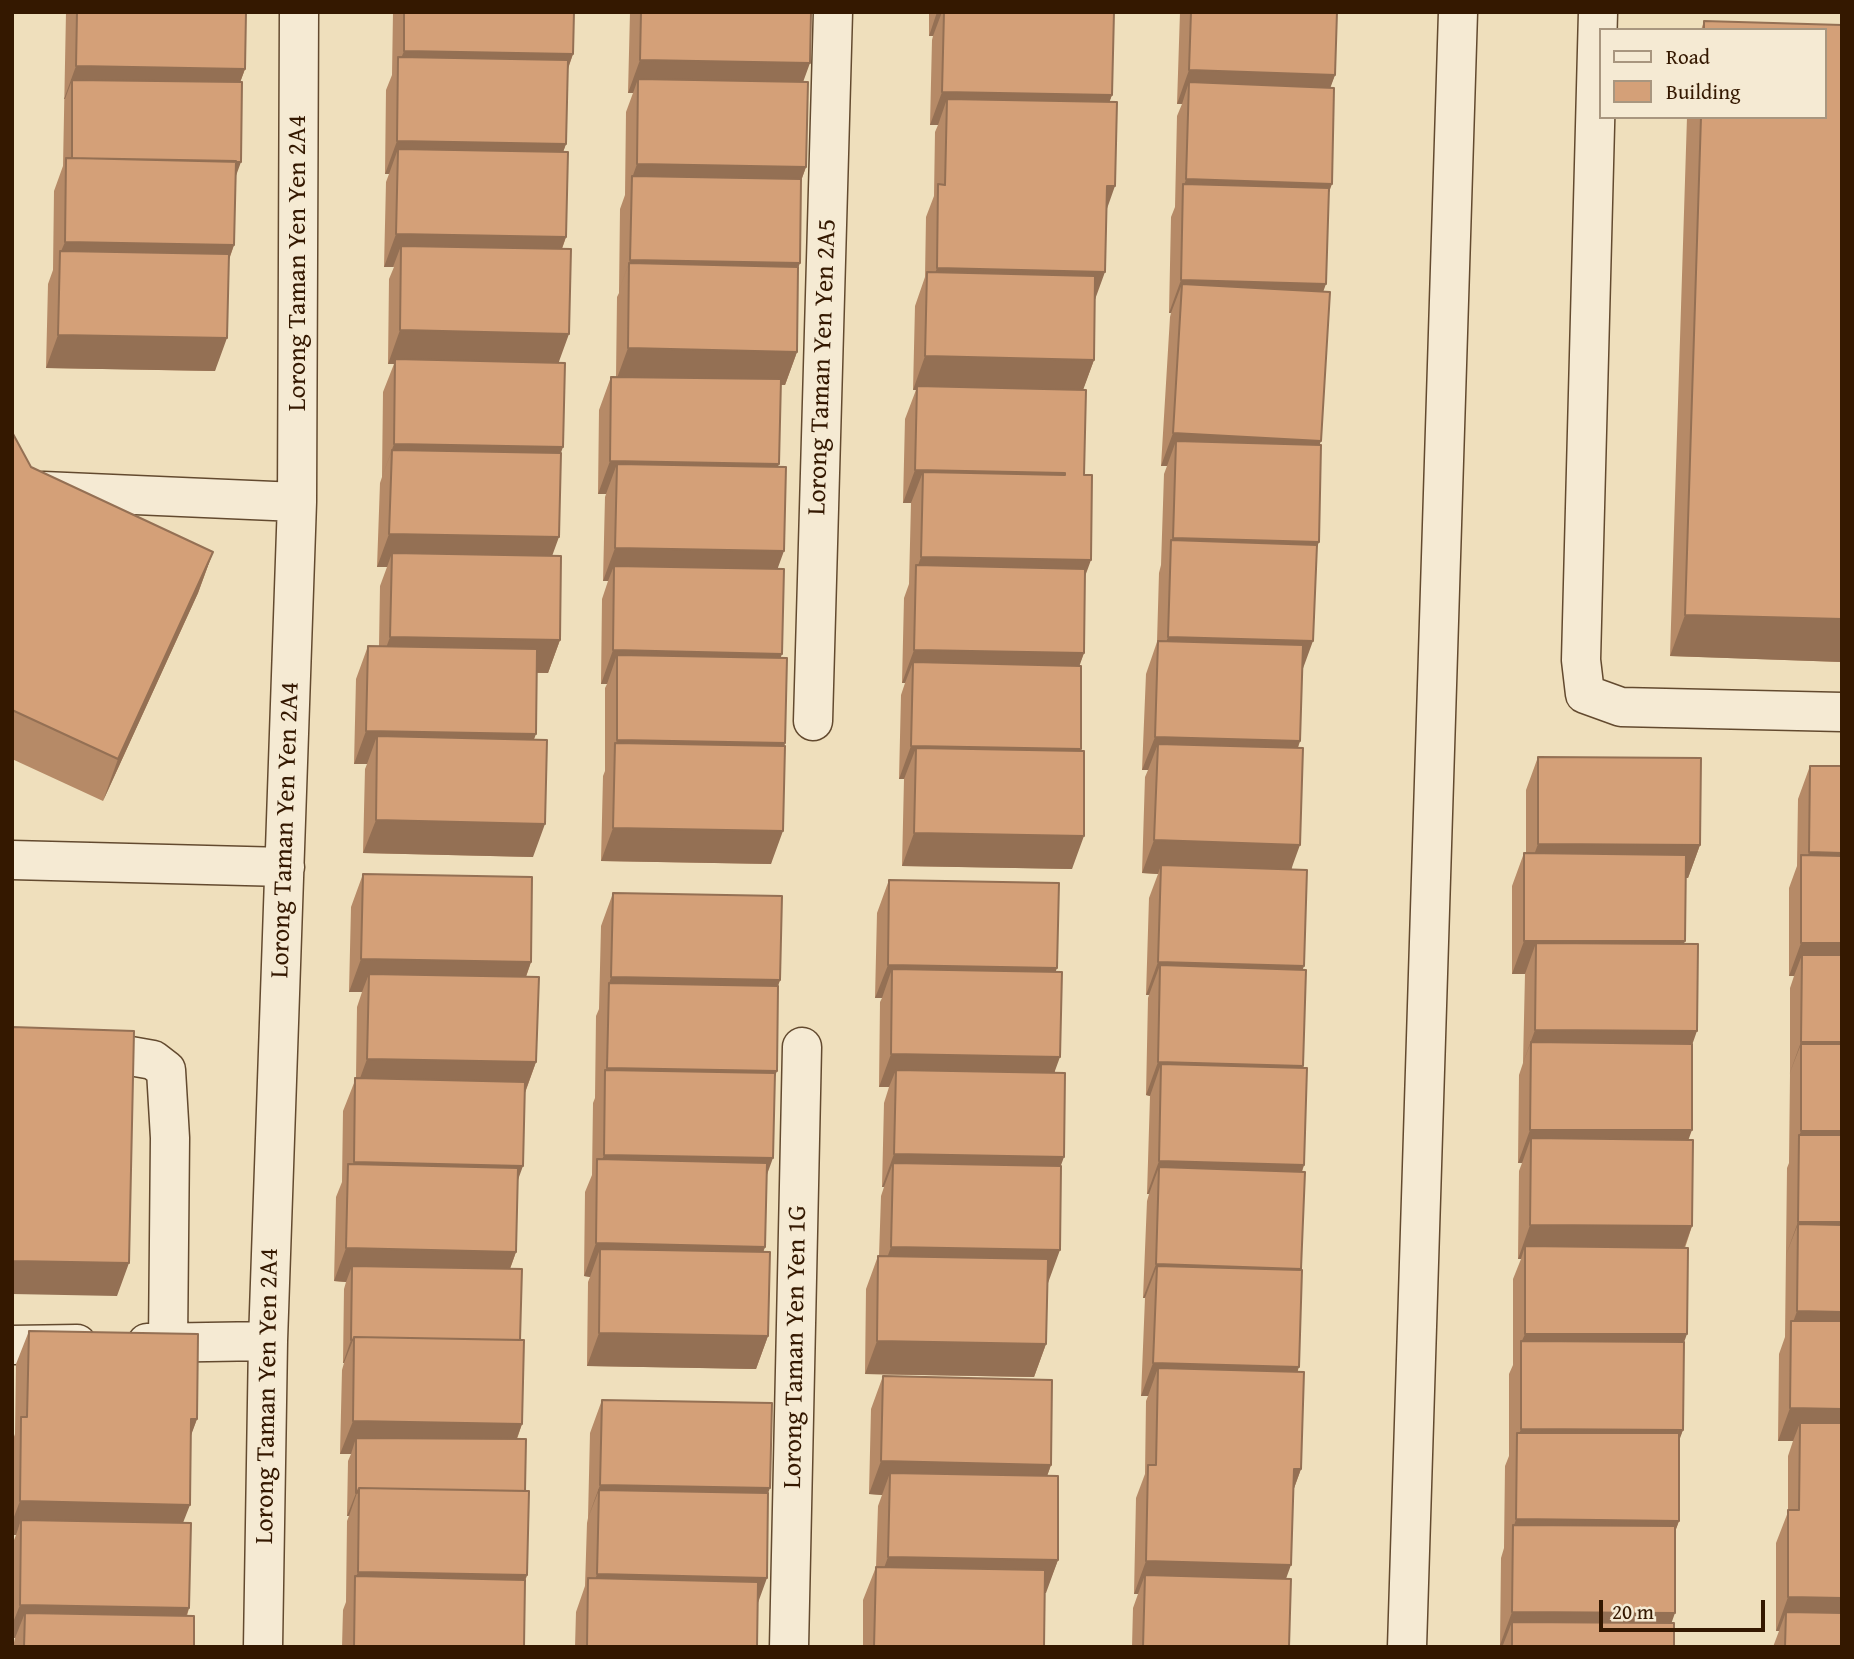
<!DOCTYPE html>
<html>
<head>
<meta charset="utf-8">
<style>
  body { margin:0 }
  #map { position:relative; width:1854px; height:1659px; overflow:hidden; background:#efdfbc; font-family:"Gentium Book Plus",serif }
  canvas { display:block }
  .frame { position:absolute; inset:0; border:14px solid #341800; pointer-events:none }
  .legend { position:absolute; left:1599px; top:28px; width:228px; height:91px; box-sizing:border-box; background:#f5ead3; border:2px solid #a8967f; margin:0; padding:9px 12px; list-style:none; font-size:21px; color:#341800 }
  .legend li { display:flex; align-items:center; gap:14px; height:35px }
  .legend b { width:35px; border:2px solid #a8967f }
  .scale { position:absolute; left:1599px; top:1600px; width:166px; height:32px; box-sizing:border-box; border:4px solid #341800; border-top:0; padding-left:9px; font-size:21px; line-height:24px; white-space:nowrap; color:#341800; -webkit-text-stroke:5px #f5ead3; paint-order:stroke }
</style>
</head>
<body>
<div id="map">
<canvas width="1854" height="1659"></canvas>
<div class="frame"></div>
<ul class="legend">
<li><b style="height:9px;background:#f5ead3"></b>Road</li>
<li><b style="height:19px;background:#d4a078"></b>Building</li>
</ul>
<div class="scale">20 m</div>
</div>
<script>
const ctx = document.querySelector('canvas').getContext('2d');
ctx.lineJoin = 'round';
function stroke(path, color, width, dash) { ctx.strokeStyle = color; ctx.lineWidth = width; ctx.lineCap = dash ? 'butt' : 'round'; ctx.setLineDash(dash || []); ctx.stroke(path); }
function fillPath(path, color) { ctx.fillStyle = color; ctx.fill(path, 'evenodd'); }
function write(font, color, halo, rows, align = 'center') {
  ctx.font = font + ' "Gentium Book Plus",serif'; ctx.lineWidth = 7; ctx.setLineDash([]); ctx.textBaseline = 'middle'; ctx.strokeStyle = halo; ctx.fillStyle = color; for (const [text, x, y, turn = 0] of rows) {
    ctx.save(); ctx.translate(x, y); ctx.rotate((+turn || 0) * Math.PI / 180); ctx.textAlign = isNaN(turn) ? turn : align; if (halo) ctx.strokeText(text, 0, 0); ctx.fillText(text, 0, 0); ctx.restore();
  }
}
const minor = new Path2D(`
  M1598,12L1581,660L1585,694L1621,707L1842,712
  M43,491L297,502
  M813,721L833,12
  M12,860L285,867
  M12,1054H119L153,1060L166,1070L170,1138L168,1343
  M147,1343L268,1341
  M12,1345L77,1344
  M263,1647L268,1341L297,502L299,12
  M789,1647L802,1047
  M1407,1647L1458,12`);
const wall = new Path2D(`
  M66,12H246L245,69L240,82L236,176L234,245L229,260L215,371L46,368L48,284L53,270L54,191L63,166Z
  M393,12H574L573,54L568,69L566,144L563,152L566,237L562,249L559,362L561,455L552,556L560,640L548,673H537L534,739L533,857L363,853L365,769L367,764H354L356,679L368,646H379L380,586L387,567H377L380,483L382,477L383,392L394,364H388L389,279L394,267H384L386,182L389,174H385L386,90L392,75Z
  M630,12H811L803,82L806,167L801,181L798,268L797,352L785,385H781L778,467V569L781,658L785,743L771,864L601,861L603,776L605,771V688L607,684H601L602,599L608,581H603L605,497L606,494H598L599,410L611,377H616L617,297L619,293L620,209L625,195L626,112L633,93H628Z
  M929,12H1114L1112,95L1109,102L1107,210L1095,300L1094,360L1083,389L1085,575L1084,653L1079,665L1080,751L1072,869L902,866L904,779H899L901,695L905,683H902L904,598L909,584L911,503H903L905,419L916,390H913L915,306L925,277L926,217L934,196L935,132L938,125H930L932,40L933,36H929Z
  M1180,12H1337L1335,75L1330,87L1329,194L1323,292L1316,550L1302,672L1300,741L1298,748L1292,869L1304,966L1302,969V1068L1304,1165L1302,1172L1301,1269L1298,1372L1301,1469L1293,1491L1286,1579L1289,1647H1132L1133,1608L1138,1594H1134L1136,1498L1145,1474L1146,1401L1148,1396H1141L1145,1298H1143L1147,1201L1149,1194H1147L1150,1096L1146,1095L1148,998L1149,995H1146L1149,898L1158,874L1142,873L1145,777L1148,770H1142L1146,674L1157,642L1159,573L1161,565L1164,474L1167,466H1161L1170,317L1171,313H1169L1171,217L1175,207L1177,116L1182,104H1177Z
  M1704,21L1842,25V662L1670,656L1687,117H1824V30H1701Z
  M12,432L31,467L213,552L198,593L103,801L12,759Z
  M1538,757L1700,845L1688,878H1686L1684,944L1692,1045L1688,1139L1692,1226L1685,1248L1683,1430L1679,1439V1521L1675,1531L1671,1623L1674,1647H1503V1645H1500L1501,1558L1504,1548L1505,1466L1509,1456V1374L1513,1365V1279L1521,1259H1518L1519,1171L1522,1163H1518L1519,1075L1523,1063L1525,974H1512V886L1524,853H1526V790Z
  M1810,766L1842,1647H1773L1779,1631H1776V1543L1788,1512V1456L1793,1441H1778L1779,1354L1785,1337L1787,1168L1789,1163L1790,1075V988L1794,976H1789V888L1797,866L1798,799Z
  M363,874L531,962L526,977L536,1062L525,1093L518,1181L516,1252L510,1269L520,1340L522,1424L517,1439L525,1491L527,1575L525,1582L524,1647H342L343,1610L346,1602L347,1521L349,1516H347L348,1461L351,1454H340L342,1370L344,1363H343L344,1289L346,1282L334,1281L336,1197L342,1182L343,1111L356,1078L357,1007L362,992H349L351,907Z
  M889,880L1056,972L1055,1073L1060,1166L1048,1283L1046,1344L1034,1377L865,1374L866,1289L878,1256H879L881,1196L884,1187H882L884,1103L889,1087H879L880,1002L882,998H875L877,913Z
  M613,893L780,980L778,986L775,1076L767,1176L765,1247L763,1252L768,1336L756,1369L587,1366L588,1282L590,1277L584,1276L585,1192L592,1175L593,1103L595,1098L596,1016L599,1009L601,926Z
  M29,1331L197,1419L191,1434L183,1523L189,1608L187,1616L194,1647H13L15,1638H12V1545L16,1535H12V1442L15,1434L16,1364Z
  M883,1376L1051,1465L1047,1476L1058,1560L1045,1593L1044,1647H863V1600L876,1567L878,1506L882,1495L869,1494L871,1409Z
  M602,1400L768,1493L757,1604V1647H575L576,1612L585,1586L587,1523L588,1518L590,1433Z`);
const shadedWall = new Path2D(`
  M937,12H942L933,36H929Z
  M404,51L573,54L561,87L398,66Z
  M640,60L810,63L798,96L638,79L633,93H628Z
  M76,66L245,69L233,102L72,80L65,99H64Z
  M1189,70L1335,75L1323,108L1189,82L1182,104H1177Z
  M942,92L1112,95L1100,128L947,99L938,125H930Z
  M397,141L566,144L554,177L398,149L389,174H385Z
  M72,159L241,162L233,184Z
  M637,164L806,167L794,200L632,178Z
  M1186,179L1332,184L1320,217L1183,189Z
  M1107,186H1115L1103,220Z
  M396,234L566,237L554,270L401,246L393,267H384Z
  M65,242L234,245L222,278L59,256Z
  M630,260L800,263L788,296L629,263L618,293Z
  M937,268L1105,272L1093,305L926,297Z
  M1181,280L1326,284L1314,317L1182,284L1171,313H1169Z
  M400,330L569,334L557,367L395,359L394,364H388Z
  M58,335L227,338L215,371L46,368Z
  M628,348L797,352L785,385L616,381Z
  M925,356L1094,360L1082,393L917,386L916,390H913Z
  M1173,433L1321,441L1309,474L1176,441L1167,466H1161Z
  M394,444L563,447L551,481L392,450L382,477Z
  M610,461L779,464L767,497L617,464L606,494H598Z
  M915,470L1065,473L1053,506L923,472L911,503H903Z
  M389,534L559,537L547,570L392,553L387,567H377Z
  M1173,538L1319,542L1307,575L1170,545Z
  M615,548L784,551L772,584L614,566L608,581H603Z
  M213,552L198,593L103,801L118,759Z
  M921,557L1091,560L1079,593L916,571Z
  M1685,615L1842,619V662L1670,656Z
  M390,637L560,640L548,673L378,670Z
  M1168,637L1313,641L1301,674L1156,670Z
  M613,650L782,654L770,687L617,655L607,684H601Z
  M914,650L1084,653L1072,687L913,662L905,683H902Z
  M366,731L536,734L524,767L377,736L367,764H354Z
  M1155,737L1300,741L1288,774L1158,744L1148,770H1142Z
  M617,740L785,743L773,776L615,745Z
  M911,746L1081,749L1069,783L916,748L904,779H899Z
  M376,820L545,824L533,857L363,853Z
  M613,828L783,831L771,864L601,861Z
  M914,833L1084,836L1072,869L902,866Z
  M1154,840L1300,845L1288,878L1161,865L1158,874L1142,873Z
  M1538,844L1700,845L1688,878L1526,877Z
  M1809,852L1842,853V886L1801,875Z
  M1524,941H1685L1673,975L1536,943L1525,974H1512Z
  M1801,943H1842V976L1802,955L1794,976H1789Z
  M361,959L531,962L519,996L369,974L362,992H349Z
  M1158,962L1304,966L1292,999L1160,965L1149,995H1146Z
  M888,965L1057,968L1045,1001L892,969L882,998H875Z
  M611,977L780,980L768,1014L609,984Z
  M1535,1030L1697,1031L1685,1065L1531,1042L1523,1063Z
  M1801,1042H1842V1075L1801,1044L1789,1075Z
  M891,1054L1060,1057L1048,1090L896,1070L889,1087H879Z
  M367,1059L536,1062L524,1095L355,1092Z
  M1158,1062L1303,1066L1291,1100L1161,1064L1150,1096L1146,1095Z
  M607,1068L777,1071L765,1104L605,1073Z
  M1530,1130H1692L1680,1163L1531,1138L1522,1163H1518Z
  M1801,1131H1842V1165L1799,1136Z
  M894,1154L1064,1157L1052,1190L893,1163L884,1187H882Z
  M604,1155L773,1158L761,1191L597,1172Z
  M1159,1161L1304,1165L1292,1198L1159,1167L1149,1194H1147Z
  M354,1162L523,1166L511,1199L348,1178Z
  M1798,1222H1842V1255L1798,1224L1786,1255Z
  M1530,1225L1692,1226L1680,1259L1525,1246L1521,1259H1518Z
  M596,1243L765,1247L753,1280L600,1249L590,1277L584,1276Z
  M891,1247L1060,1250L1048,1283L879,1280Z
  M346,1248L516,1252L504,1285L352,1266L346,1282L334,1281Z
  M12,1261L129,1263L117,1296L12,1294Z
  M1156,1264L1301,1269L1289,1302L1157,1266L1145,1298H1143Z
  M1797,1311L1842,1312V1345L1791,1328Z
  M599,1333L768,1336L756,1369L587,1366Z
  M1525,1334H1687L1675,1368L1521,1343Z
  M351,1340H353L344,1363H343Z
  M877,1341L1046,1344L1034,1377L865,1374Z
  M1153,1363L1299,1367L1287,1400L1158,1368L1148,1396H1141Z
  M1790,1408L1842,1409V1442L1800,1423L1793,1441H1778Z
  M191,1419H197L185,1452Z
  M353,1421L522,1424L510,1457L356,1438L351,1454H340Z
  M1521,1429L1683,1430L1671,1463L1517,1439Z
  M881,1461L1051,1465L1039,1498L890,1473L882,1495L869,1494Z
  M1294,1469H1301L1289,1502Z
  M600,1485L770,1488L758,1521L599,1490L588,1518Z
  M356,1493H357L349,1516H347Z
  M20,1501L190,1505L177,1538L21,1520L16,1535H12V1522Z
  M1516,1519L1679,1521L1667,1554L1513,1529Z
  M888,1557L1058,1560L1046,1593L876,1590Z
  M1146,1561L1291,1565L1279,1598L1145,1575L1138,1594H1134Z
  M358,1572L527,1575L515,1608L355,1579Z
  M597,1574L767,1578L755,1611L588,1600Z
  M1788,1597L1842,1598V1631L1786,1612L1779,1631H1776Z
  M20,1605L189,1608L177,1641L25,1613L15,1638H12V1625Z
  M1512,1612L1675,1613L1663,1647L1512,1622L1503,1645H1500Z`);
const building = new Path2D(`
  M77,12H246L245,69L76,66Z
  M404,12H574L573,54L404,51Z
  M641,12H811L810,63L640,60Z
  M944,12H1114L1112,95L942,92Z
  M1191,12H1337L1335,75L1189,70Z
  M1704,21L1842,25V619L1685,615L1701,117H1824V30H1704Z
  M398,57L568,60L566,144L397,141Z
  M638,79L808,82L806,167L637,164Z
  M72,80L242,82L241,162L72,158Z
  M1189,82L1334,88L1332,184L1186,179Z
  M947,99L1117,102L1115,186H1107L1105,272L937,268L938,184L945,185Z
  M398,149L568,152L566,237L396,234Z
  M66,158L236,161L234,245L65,242Z
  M632,176L801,179L800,263L630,260Z
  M1183,184L1329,188L1326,284L1181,280Z
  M401,246L571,249L569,334L400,330Z
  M60,251L229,254L227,338L58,335Z
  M629,263L798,267L797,352L628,348Z
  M927,272L1095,276L1094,360L925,356Z
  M1182,284L1330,292L1321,441L1173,433Z
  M395,359L565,363L563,447L394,444Z
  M611,377L781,379L779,464L610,461Z
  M917,386L1086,390L1084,475H1092L1091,560L921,557L923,472L1065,475V473L915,470Z
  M12,432L31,467L213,552L118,759L12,710Z
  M1176,441L1321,445L1319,542L1173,538Z
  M392,450L561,453L559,537L389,534Z
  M617,464L786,467L784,551L615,548Z
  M1171,540L1317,545L1313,641L1168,637Z
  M392,553L561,556L560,640L390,637Z
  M916,565L1085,569L1084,653L914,650Z
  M614,566L784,569L782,654L613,650Z
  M1158,641L1303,645L1300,741L1155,737Z
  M368,646L537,649L536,734L366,731Z
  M617,655L787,658L785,743L617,740Z
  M913,662L1081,666V749L911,746Z
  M377,736L547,740L545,824L376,820Z
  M615,743L785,746L783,831L613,828Z
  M1158,744L1303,748L1300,845L1154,840Z
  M916,748L1084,751V836L914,833Z
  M1538,757L1701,758L1700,845L1538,844Z
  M1810,766H1842V853L1809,852Z
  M1524,853L1686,855L1685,941H1524Z
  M1801,855L1842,856V943H1801Z
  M1161,865L1307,870L1304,966L1158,962Z
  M363,874L532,877L531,962L361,959Z
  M889,880L1059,883L1057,968L888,965Z
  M613,893L782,896L780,980L611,977Z
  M1536,943L1698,944L1697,1031L1535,1030Z
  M1802,955H1842V1042H1801Z
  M1160,965L1306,970L1303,1066L1158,1062Z
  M892,969L1062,972L1060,1057L891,1054Z
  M369,974L539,977L536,1062L367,1059Z
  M609,983L778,986L777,1071L607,1068Z
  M12,1027L134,1031L129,1263L12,1261Z
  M1531,1042L1692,1044V1130H1530Z
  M1801,1044H1842V1131H1801Z
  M1161,1064L1307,1068L1304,1165L1159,1161Z
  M605,1070L775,1073L773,1158L604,1155Z
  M896,1070L1065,1073L1064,1157L894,1154Z
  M355,1078L525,1082L523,1166L354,1162Z
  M1799,1135H1842V1222H1798Z
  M1531,1138L1693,1140L1692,1226L1530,1225Z
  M597,1159L767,1163L765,1247L596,1243Z
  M893,1163L1061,1166L1060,1250L891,1247Z
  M348,1164L518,1168L516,1252L346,1248Z
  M1159,1167L1305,1172L1301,1269L1156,1264Z
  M1798,1224L1842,1225V1312L1797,1311Z
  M1525,1246L1688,1248L1687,1334H1525Z
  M600,1249L770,1252L768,1336L599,1333Z
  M878,1256L1048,1259L1046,1344L877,1341Z
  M352,1266L522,1269L520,1340L354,1337L353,1340H351Z
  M1157,1266L1302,1270L1299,1367L1153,1363Z
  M1791,1321H1842V1409L1790,1408Z
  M29,1331L198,1334L197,1419H191L190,1505L20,1501L21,1417H27Z
  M354,1337L524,1340L522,1424L353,1421Z
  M1521,1341L1684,1342L1683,1430L1521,1429Z
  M1158,1368L1304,1372L1301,1469H1294L1291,1565L1146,1561L1148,1465H1156Z
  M883,1376L1052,1380L1051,1465L881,1461Z
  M602,1400L772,1403L770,1488L600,1485Z
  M1800,1423H1842V1598L1788,1597V1510H1799Z
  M1517,1433H1679V1521L1516,1519Z
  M356,1438L526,1439L525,1491L359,1488L357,1493H356Z
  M890,1473L1058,1476V1560L888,1557Z
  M359,1488L529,1491L527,1575L358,1572Z
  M599,1490L768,1493L767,1578L597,1574Z
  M21,1520L191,1523L189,1608L20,1605Z
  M1513,1525L1675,1526V1613L1512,1612Z
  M876,1567L1045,1570L1044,1647H874Z
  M1145,1575L1291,1579L1289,1647H1143Z
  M355,1576L525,1580L524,1647H354Z
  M588,1578L758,1582L757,1647H587Z
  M1786,1612L1842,1613V1647H1785Z
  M25,1613L194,1616V1647H24Z
  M1512,1622L1674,1623V1647H1512Z`);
const streetNames = [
  ["Lorong Taman Yen Yen 2A4",298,263,-90],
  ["Lorong Taman Yen Yen 2A5",823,367,-88],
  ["Lorong Taman Yen Yen 2A4",286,830,-88],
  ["Lorong Taman Yen Yen 1G",796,1347,-89],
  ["Lorong Taman Yen Yen 2A4",268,1396,-89]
];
stroke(minor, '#634a2f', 41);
stroke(minor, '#f5ead3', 38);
fillPath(wall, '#b68a67');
fillPath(shadedWall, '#947054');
fillPath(building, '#d4a078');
stroke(building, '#947054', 2);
write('26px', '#341800', '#f5ead3', streetNames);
</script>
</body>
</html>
